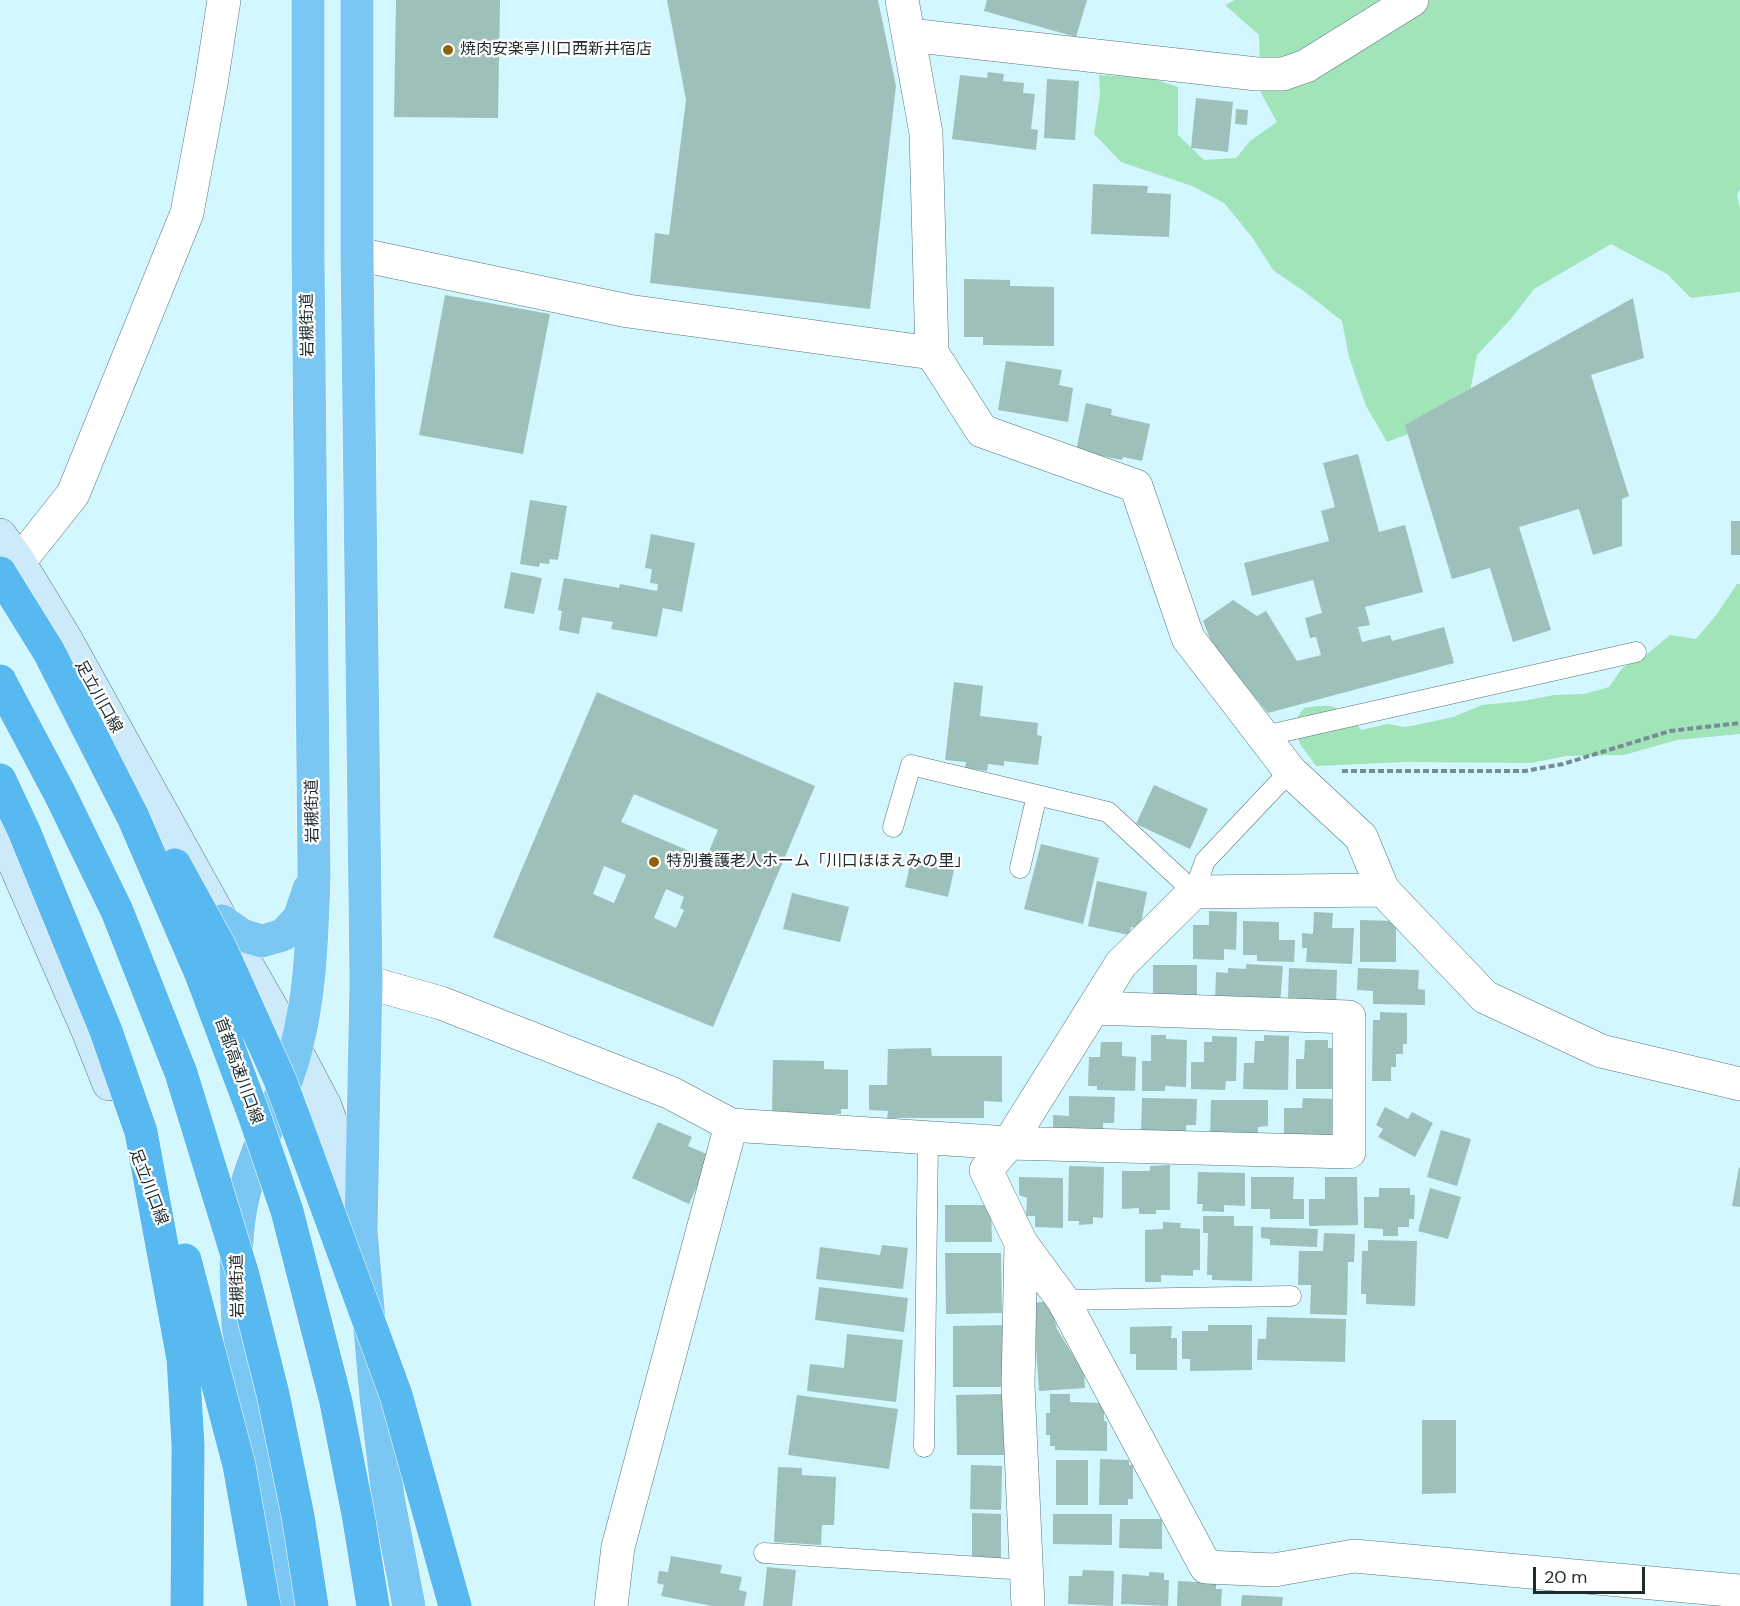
<!DOCTYPE html>
<html>
<head>
<meta charset="utf-8">
<style>
  body { margin:0 }
  #map { position:relative; width:1740px; height:1606px; overflow:hidden; background:#d3f7fe; font-family:"DM Sans",sans-serif }
  canvas { display:block }
  .scale { position:absolute; left:1533px; top:1567px; width:112px; height:27px; box-sizing:border-box; border:3px solid #1d2b2d; border-top:0; padding-left:8px; font-size:18px; line-height:21px; white-space:nowrap; color:#1d2b2d; -webkit-text-stroke:4px #fff; paint-order:stroke }
</style>
</head>
<body>
<div id="map">
<canvas width="1740" height="1606"></canvas>
<div class="scale">20 m</div>
</div>
<script>
const ctx = document.querySelector('canvas').getContext('2d');
ctx.lineJoin = 'round';
function fillPath(path, color) { ctx.fillStyle = color; ctx.fill(path, 'evenodd'); }
function stroke(path, color, width, dash) { ctx.strokeStyle = color; ctx.lineWidth = width; ctx.lineCap = dash ? 'butt' : 'round'; ctx.setLineDash(dash || []); ctx.stroke(path); }
function write(font, color, halo, rows, align = 'center') {
  ctx.font = font + ' "DM Sans","Noto Sans JP",sans-serif'; ctx.lineWidth = 4.5; ctx.setLineDash([]); ctx.textBaseline = 'middle'; ctx.strokeStyle = halo; ctx.fillStyle = color; for (const [text, x, y, turn = 0] of rows) {
    ctx.save(); ctx.translate(x, y); ctx.rotate((+turn || 0) * Math.PI / 180); ctx.textAlign = isNaN(turn) ? turn : align; if (halo) ctx.strokeText(text, 0, 0); ctx.fillText(text, 0, 0); ctx.restore();
  }
}
const green = new Path2D(`
  M1235,0H1740V189L1737,195L1740,208V292L1691,298L1667,274L1611,244L1534,289L1510,320L1477,355L1468,402L1445,420L1387,442L1366,406L1349,357L1342,321L1305,292L1273,270L1252,237L1224,203L1192,186L1121,162L1094,134L1100,95L1099,75L1151,78L1178,87V135L1204,160L1236,158L1250,141L1277,122L1261,93L1259,35L1225,5Z
  M1737,584H1740V734L1677,740L1624,755L1566,756L1531,763L1406,762L1316,766L1300,744L1293,723L1304,708C1337,702 1339,707 1362,730L1387,724L1405,727L1421,724L1453,717L1482,705L1523,701L1554,695L1584,694L1609,687L1623,667L1640,660L1670,635L1696,639L1717,614Z`);
const building = new Path2D(`
  M396,0H500L498,118L394,117Z
  M667,0H878L896,86L870,309L650,283L655,233L669,235L686,100Z
  M987,0H1087L1076,37L984,11Z
  M988,72L1004,74L1003,81L1024,83L1023,93L1035,94L1031,129L1038,130L1036,150L952,139L960,75L987,78Z
  M1047,79L1079,81L1075,140L1044,138Z
  M1196,98L1233,102L1228,152L1191,148Z
  M1236,109L1248,110L1247,125L1235,124Z
  M1093,184L1148,186L1147,193L1171,194L1169,237L1091,234Z
  M964,279L1010,280V286L1054,287V346L983,345V337H964Z
  M445,295L550,314L523,454L419,435Z
  M1633,298L1644,358L1591,375L1629,496L1622,499V546L1593,555L1579,509L1519,527L1551,630L1513,642L1490,568L1452,579L1405,425Z
  M1006,361L1062,370L1059,385L1073,388L1068,422L998,410Z
  M1086,403L1112,409L1111,415L1150,424L1142,461L1123,457L1122,460L1076,451Z
  M1358,454L1379,532L1405,525L1423,592L1365,607L1370,625L1358,627L1362,642L1390,635L1392,641L1444,627L1454,663L1268,713L1213,646L1203,621L1233,600L1257,616L1266,611L1297,661L1321,655L1316,637L1310,638L1305,618L1322,613L1313,580L1252,596L1244,563L1329,541L1321,511L1335,507L1323,463Z
  M530,500L567,506L558,560L550,559L549,564L540,563L539,567L520,564Z
  M1731,521H1740V555H1731Z
  M651,534L695,543L682,612L663,608L657,637L611,629L613,622L582,617L579,634L559,630L562,611L558,610L564,578L619,588L620,584L657,591L658,584L650,583L652,569L645,568Z
  M511,572L542,578L534,614L504,608Z
  M954,682L983,686L980,716L1038,723L1037,735L1042,736L1038,765L1004,761V766L988,764L987,771L965,768L966,762L945,760Z
  M597,692L815,786L713,1027L493,937ZM634,794L718,830L706,858L621,822ZM604,866L626,875L614,903L593,894ZM666,889L684,897L680,908L684,910L676,928L654,918Z
  M1154,785L1208,809L1190,849L1136,824Z
  M1041,844L1099,858L1083,924L1024,909Z
  M911,861L954,870L948,897L905,887Z
  M1097,881L1147,892L1140,928L1131,927L1129,935L1088,926Z
  M792,893L849,907L840,942L783,929Z
  M1209,911L1237,912L1236,950L1224,949V960L1193,959V925H1209Z
  M1314,912L1333,913L1332,928H1354L1352,964L1306,962L1307,948H1302V933L1313,934Z
  M1360,920L1396,921V962H1360Z
  M1243,921L1279,922V940H1295L1294,962L1257,961V955H1243Z
  M1246,964L1283,966L1280,1004L1215,1000L1216,972L1228,973V968L1246,969Z
  M1153,965H1197V1001L1153,1000Z
  M1289,968L1337,970L1336,1005L1299,1003V999L1288,998Z
  M1358,968L1419,970L1418,989L1425,990V1005L1373,1004V991L1357,990Z
  M1380,1012L1407,1013V1044H1403V1054H1396V1067H1391V1081H1372L1373,1020H1380Z
  M1151,1035H1166V1039L1187,1040L1186,1087L1165,1086V1091H1142V1061H1151Z
  M1264,1035L1289,1036L1288,1090L1243,1089L1244,1063H1254L1255,1041H1264Z
  M1212,1036L1237,1037L1236,1081H1226L1225,1090L1191,1089V1062H1204V1042H1212Z
  M1305,1040H1328V1048H1339L1338,1089H1296V1059H1304Z
  M1101,1042H1122V1056L1136,1057L1135,1091L1097,1090V1086H1088L1089,1057H1100Z
  M931,1048L932,1056H1002V1102L984,1101V1118H887L888,1111L869,1110V1085H887L888,1049Z
  M773,1060L824,1061V1069L848,1070V1109H841V1114H810L787,1120V1111H772Z
  M1069,1096L1115,1097L1114,1123H1103V1134L1053,1133V1115L1069,1116Z
  M1142,1098L1197,1099L1196,1125H1186V1136H1141Z
  M1303,1098L1334,1099L1333,1140L1284,1139V1108H1302Z
  M1211,1100H1268V1126L1258,1127V1137H1210Z
  M1385,1107L1408,1119L1412,1112L1433,1123L1415,1157L1378,1137L1383,1129L1376,1125Z
  M658,1122L692,1137L688,1146L711,1156L689,1204L632,1178Z
  M1441,1130L1471,1139L1457,1186L1427,1177Z
  M1170,1165V1210H1156V1214H1139V1208L1122,1209V1171H1150V1166Z
  M1069,1166L1104,1167L1103,1218L1093,1217V1224L1079,1225V1221H1068Z
  M1739,1167L1740,1168V1207L1732,1206Z
  M1198,1172L1245,1173V1206L1224,1205V1212L1202,1211L1203,1204H1197Z
  M1019,1177L1063,1178V1228L1035,1227V1216H1026L1027,1198L1019,1195Z
  M1251,1177H1294L1293,1199H1304V1219H1270V1209H1251Z
  M1325,1177H1357L1358,1225L1309,1226V1199H1325Z
  M1379,1188H1410V1195H1415L1414,1219H1409V1227H1398V1236H1383V1229L1364,1228V1197H1379Z
  M1430,1188L1461,1197L1448,1239L1418,1231Z
  M945,1205H991L992,1242H945Z
  M1203,1216H1234V1226H1253L1252,1281L1212,1280V1275H1207L1208,1233H1203Z
  M1163,1222L1181,1223L1180,1228L1200,1229V1270H1193V1276L1161,1275V1282H1145V1230L1163,1229Z
  M1261,1227L1318,1229L1317,1247L1270,1245V1239L1261,1238Z
  M1324,1233L1355,1234L1354,1262H1348L1347,1315L1310,1314L1311,1285H1298L1299,1251H1323Z
  M1368,1240L1417,1241L1415,1306L1366,1304V1294H1361L1362,1251H1368Z
  M882,1245L908,1248L903,1289L816,1279L820,1247L880,1255Z
  M945,1253H1001L1002,1313L946,1314Z
  M819,1287L908,1298L904,1332L815,1320Z
  M1049,1301L1057,1329L1084,1373L1085,1388L1039,1391L1033,1303Z
  M1267,1317L1346,1319L1345,1362L1257,1360L1258,1339H1266Z
  M1005,1325V1387H953V1326Z
  M1208,1325H1252V1370L1190,1371V1359H1182V1331H1208Z
  M1172,1326L1171,1338H1177V1370H1136V1354H1130V1327Z
  M847,1334L903,1340L896,1402L807,1391L810,1364L844,1368Z
  M1006,1394L1007,1455H957L956,1395Z
  M1050,1394H1070V1402L1104,1403V1421L1107,1422V1451L1055,1450V1446H1050V1435H1046V1413H1050Z
  M797,1395L898,1409L889,1469L788,1455Z
  M1422,1420H1456V1493L1422,1494Z
  M1100,1459L1129,1460V1465H1133V1499H1128V1505H1099Z
  M1056,1460H1088V1505H1056Z
  M971,1465L1002,1466L1001,1510L970,1509Z
  M778,1467L802,1468V1475L836,1477L834,1525H822L821,1545L774,1542Z
  M972,1513L1001,1514V1558H972Z
  M1053,1514H1112V1545L1053,1544Z
  M1120,1519H1162V1549L1119,1548Z
  M671,1556L722,1565L720,1573L742,1577L739,1590L747,1592L744,1606H712L661,1596L664,1585L657,1583L659,1571L668,1572Z
  M767,1567L796,1570L792,1606H763Z
  M1083,1570L1114,1571L1113,1606L1068,1604L1069,1576H1082Z
  M1149,1572L1164,1573V1580H1169L1168,1606L1121,1604L1122,1574L1149,1576Z
  M1178,1581L1216,1583V1589H1222L1221,1606H1177Z
  M1242,1595L1283,1597L1282,1606H1241Z`);
const path = new Path2D(`
  M1342,771H1525L1563,764L1670,731L1740,723`);
const service = new Path2D(`
  M1264,736L1636,652
  M893,827L911,765L1108,812L1194,892L1205,861L1290,771
  M1020,868L1037,795
  M1063,1300L1291,1296
  M924,1447L928,1138
  M764,1553L1027,1570`);
const minor = new Path2D(`
  M902,0L926,133L932,353L982,431L1136,486L1188,638L1290,771L1361,837L1383,890L1485,997L1601,1051L1740,1084
  M909,35L1257,74H1283L1306,66L1412,0
  M357,254L628,311L932,353
  M19,562L73,494L187,213L211,84L224,0
  M1383,890L1194,892L1121,964L1009,1143L986,1170L1021,1243L1063,1300L1206,1567L1274,1570L1354,1556L1740,1591
  M366,982L441,1003L671,1093L731,1125L1009,1143L1349,1152V1017L1094,1008
  M1021,1243L1018,1385L1028,1606
  M611,1606L618,1547L731,1125`);
const secondary = new Path2D(`
  M0,535L19,562L64,636L222,921L296,1051L325,1106L342,1153L356,1210
  M0,830L88,1031L109,1084`);
const trunk = new Path2D(`
  M357,0V254L366,982L361,1231L376,1397L388,1497L409,1606
  M222,921L242,935L262,941L283,935L299,918L309,889
  M288,1606L238,1326C236,1281 233,1234 245,1190C258,1142 284,1097 296,1049C311,992 312,935 314,877L308,250V0`);
const motorwayBridge = new Path2D(`
  M0,573L49,652L133,817L201,974L254,1115L287,1211L336,1402L358,1514L373,1606
  M0,681L60,794L117,911L181,1073L243,1275L273,1394L298,1516L312,1606
  M0,780L24,831L106,1031L141,1132L183,1359L188,1445L187,1606
  M175,865L220,947L280,1080L396,1395L455,1606
  M185,1260L239,1465L264,1606`);
const markers = [
  [448,50,6,"#90620c"],
  [654,862,6,"#90620c"]
];
const poiNames = [
  ["焼肉安楽亭川口西新井宿店",460,50],
  ["特別養護老人ホーム「川口ほほえみの里」",666,862]
];
const streetNames = [
  ["岩槻街道",308,325,-91],
  ["足立川口線",98,697,61],
  ["岩槻街道",313,811,-91],
  ["首都高速川口線",238,1071,70],
  ["足立川口線",148,1187,69],
  ["岩槻街道",238,1286,-91]
];
fillPath(green, '#a2e4ba');
fillPath(building, '#9dc0ba');
stroke(service, '#55767c', 21);
stroke(minor, '#55767c', 34);
stroke(secondary, '#55767c', 34);
stroke(trunk, '#fff', 34);
stroke(path, '#758e92', 4, [6, 3]);
stroke(service, '#fff', 20);
stroke(minor, '#fff', 33);
stroke(secondary, '#cdeafa', 33);
stroke(trunk, '#7ac7f3', 33);
stroke(motorwayBridge, '#fff', 34, []);
stroke(motorwayBridge, '#58b9f0', 33);
for (const [x, y, r, color] of markers) { const dot = new Path2D(); dot.arc(x, y, r, 0, 2 * Math.PI); ctx.fillStyle = color; ctx.fill(dot); stroke(dot, '#fff', 2); }
write('16px', '#1d2b2d', '#fff', poiNames, 'left');
write('16px', '#1d2b2d', '#fff', streetNames);
</script>
</body>
</html>
